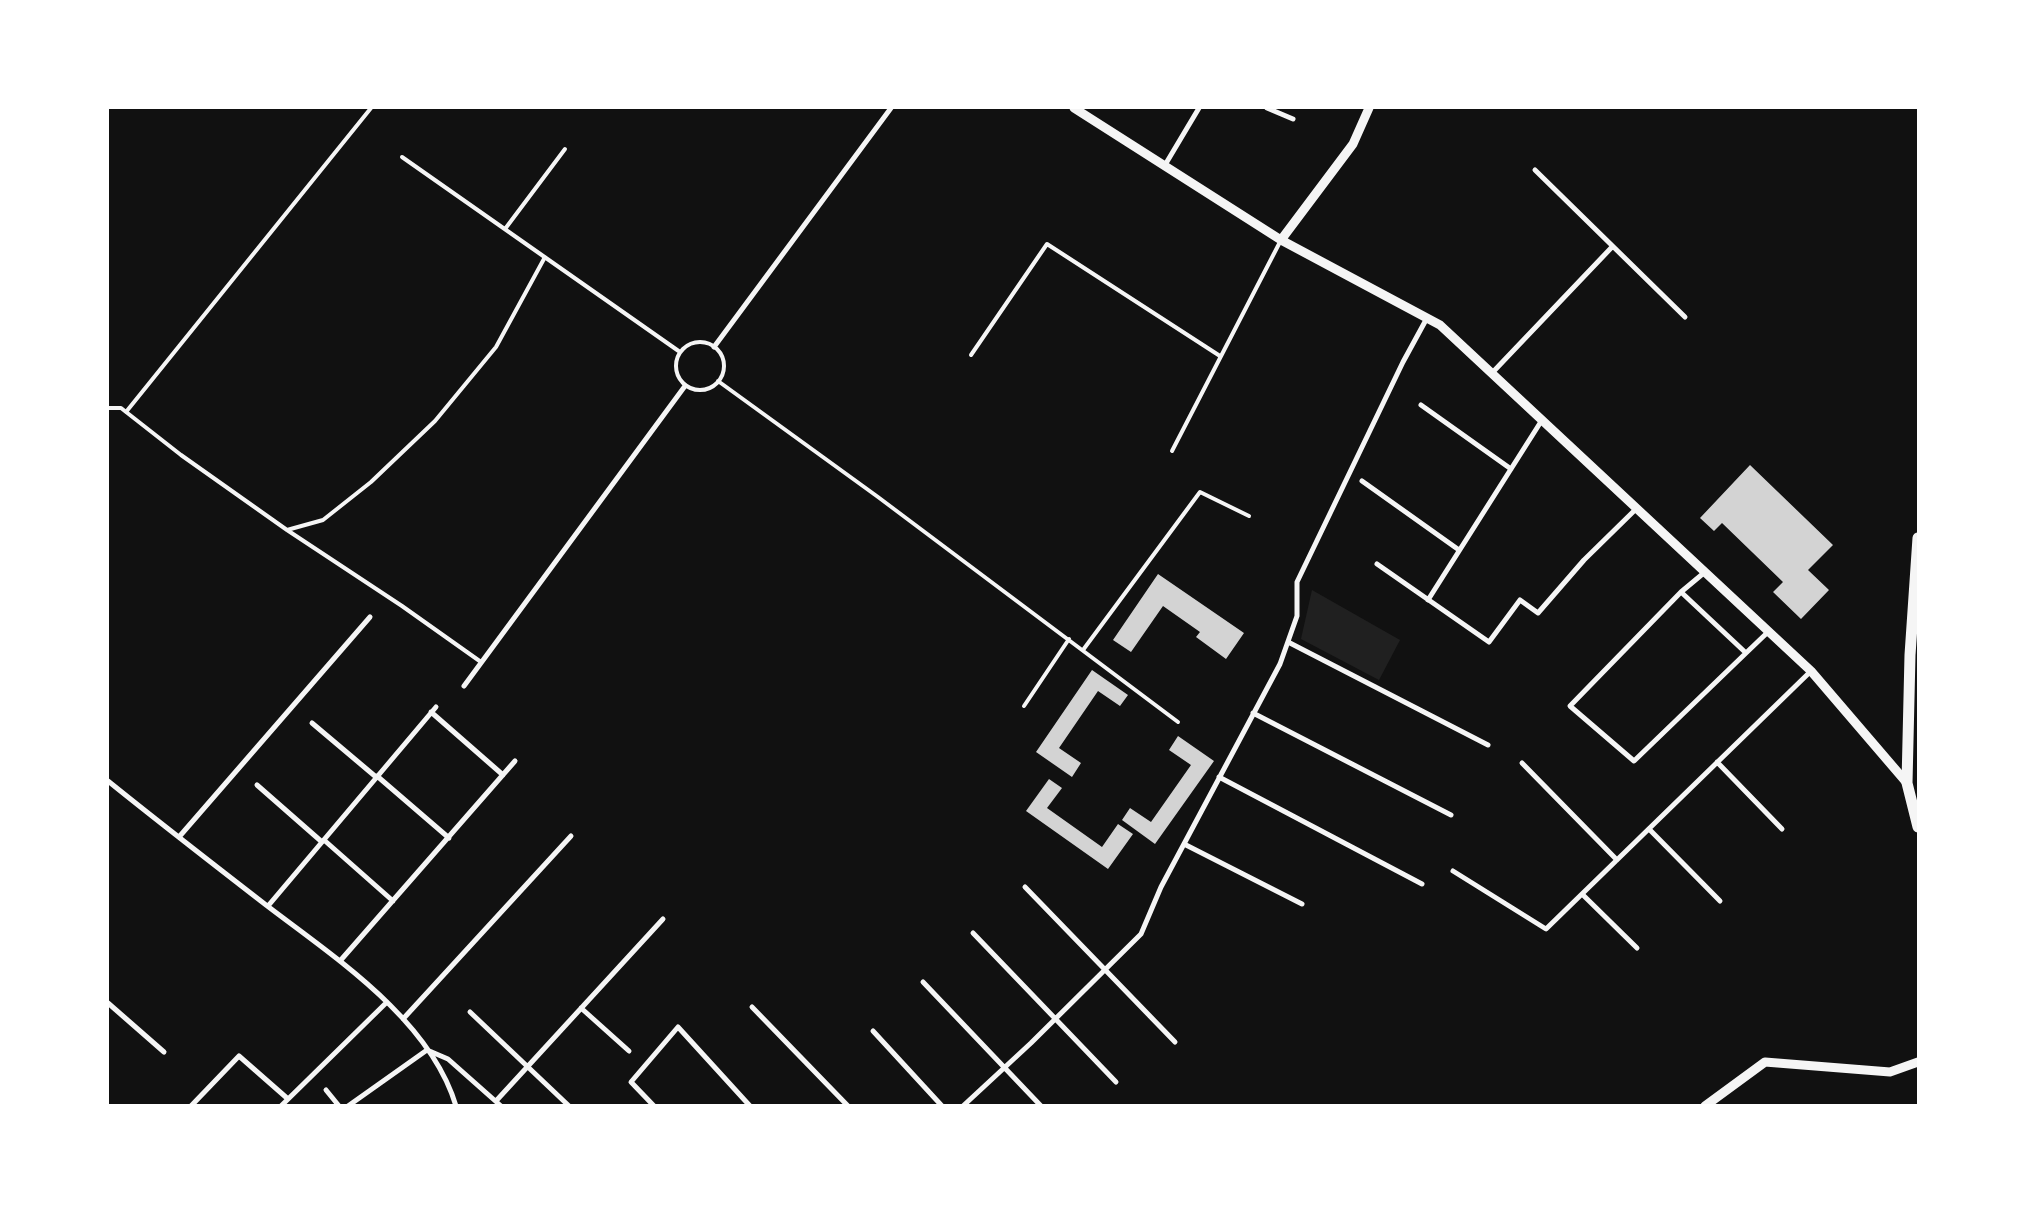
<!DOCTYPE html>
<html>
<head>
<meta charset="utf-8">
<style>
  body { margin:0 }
  #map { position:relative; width:2026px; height:1213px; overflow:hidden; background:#111; font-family:"Work Sans",sans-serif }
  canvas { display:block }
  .frame { position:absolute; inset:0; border:109px solid #fff; pointer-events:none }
</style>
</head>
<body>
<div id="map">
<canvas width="2026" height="1213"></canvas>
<div class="frame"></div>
</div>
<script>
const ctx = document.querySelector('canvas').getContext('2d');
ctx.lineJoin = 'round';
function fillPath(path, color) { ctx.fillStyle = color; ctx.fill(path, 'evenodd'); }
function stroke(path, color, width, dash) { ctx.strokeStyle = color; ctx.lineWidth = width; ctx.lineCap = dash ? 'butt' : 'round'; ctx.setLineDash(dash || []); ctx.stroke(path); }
const green = new Path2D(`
  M1312,590L1400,640L1379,680L1301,639Z`);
const building = new Path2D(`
  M1750,465L1833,545L1808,570L1829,590L1801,619L1773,592L1783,582L1722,523L1714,531L1700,518Z
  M1158,574L1244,633L1226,659L1196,637L1200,632L1163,606L1131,652L1113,640Z
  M1092,670L1128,695L1120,706L1098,691L1059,748L1081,763L1072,777L1036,752Z
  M1178,736L1214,761L1155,844L1122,820L1130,808L1151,822L1191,765L1169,750Z
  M1049,779L1062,788L1047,808L1102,847L1118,824L1133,834L1108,869L1026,811Z`);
const service = new Path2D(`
  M402,157L680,352
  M505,229L565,149
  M676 366a24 24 0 1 1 48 0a24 24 0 1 1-48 0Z
  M971,355L1047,244L1220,356
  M718,381L878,497L1178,722
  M108,408H121L181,455L287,530L402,606L481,662
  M126,412L371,108
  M1172,451L1281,240
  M287,530L323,520L371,482L435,421L496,347L545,257
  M1083,650L1200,492L1249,516
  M1024,706L1069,639`);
const minor = new Path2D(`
  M1267,108L1293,119
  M1165,165L1199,108
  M1535,170L1685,317
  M714,347L891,108
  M1492,373L1612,247
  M1421,405L1511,469
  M1362,481L1459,550
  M1377,564L1489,642L1520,600L1538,613L1584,560L1637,508
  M1681,592L1746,653L1634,761L1570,706L1681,592L1705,572
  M1428,600L1542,420
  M1288,642L1488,745
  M1746,653L1769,631
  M464,686L685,386
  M431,712L503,775
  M1253,713L1451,815
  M312,723L376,777
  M1717,762L1782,829
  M1522,763L1617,860
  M377,776L449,838
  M1219,777L1422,884
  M108,781C160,823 213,864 266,905C334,957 430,1019 456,1106
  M257,785L322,842
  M1649,829L1720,901
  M179,837L370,617
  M324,840L393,901
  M1184,844L1302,904
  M1453,871L1546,929L1811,671
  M1025,887L1175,1042
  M1582,894L1637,948
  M268,906L436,707
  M973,933L1116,1082
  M340,961L515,761
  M923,982L1041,1106
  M108,1003L164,1052
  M752,1007L848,1106
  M581,1008L629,1051
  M470,1012L569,1106
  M403,1019L571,836
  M873,1031L942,1106
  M326,1090L339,1106
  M496,1101L663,919
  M191,1106L239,1056L288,1099
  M281,1106L387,1002
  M348,1106L427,1050L448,1059L501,1106
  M654,1106L631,1082L678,1027L750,1106
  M963,1106L1031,1043L1141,934L1161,887L1280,664L1297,616V582L1403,362L1427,318`);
const tertiary = new Path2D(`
  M1074,108L1281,240L1440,325L1811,671L1907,783
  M1281,240L1353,144L1369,108
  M1705,1106L1765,1062L1890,1072L1918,1062`);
const primary = new Path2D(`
  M1918,538L1910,655L1907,783L1918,827`);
fillPath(green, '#202020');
fillPath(building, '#d3d3d3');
stroke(service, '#f5f5f5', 4);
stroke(minor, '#f5f5f5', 5);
stroke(tertiary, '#f5f5f5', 9);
stroke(primary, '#f5f5f5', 11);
</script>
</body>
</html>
